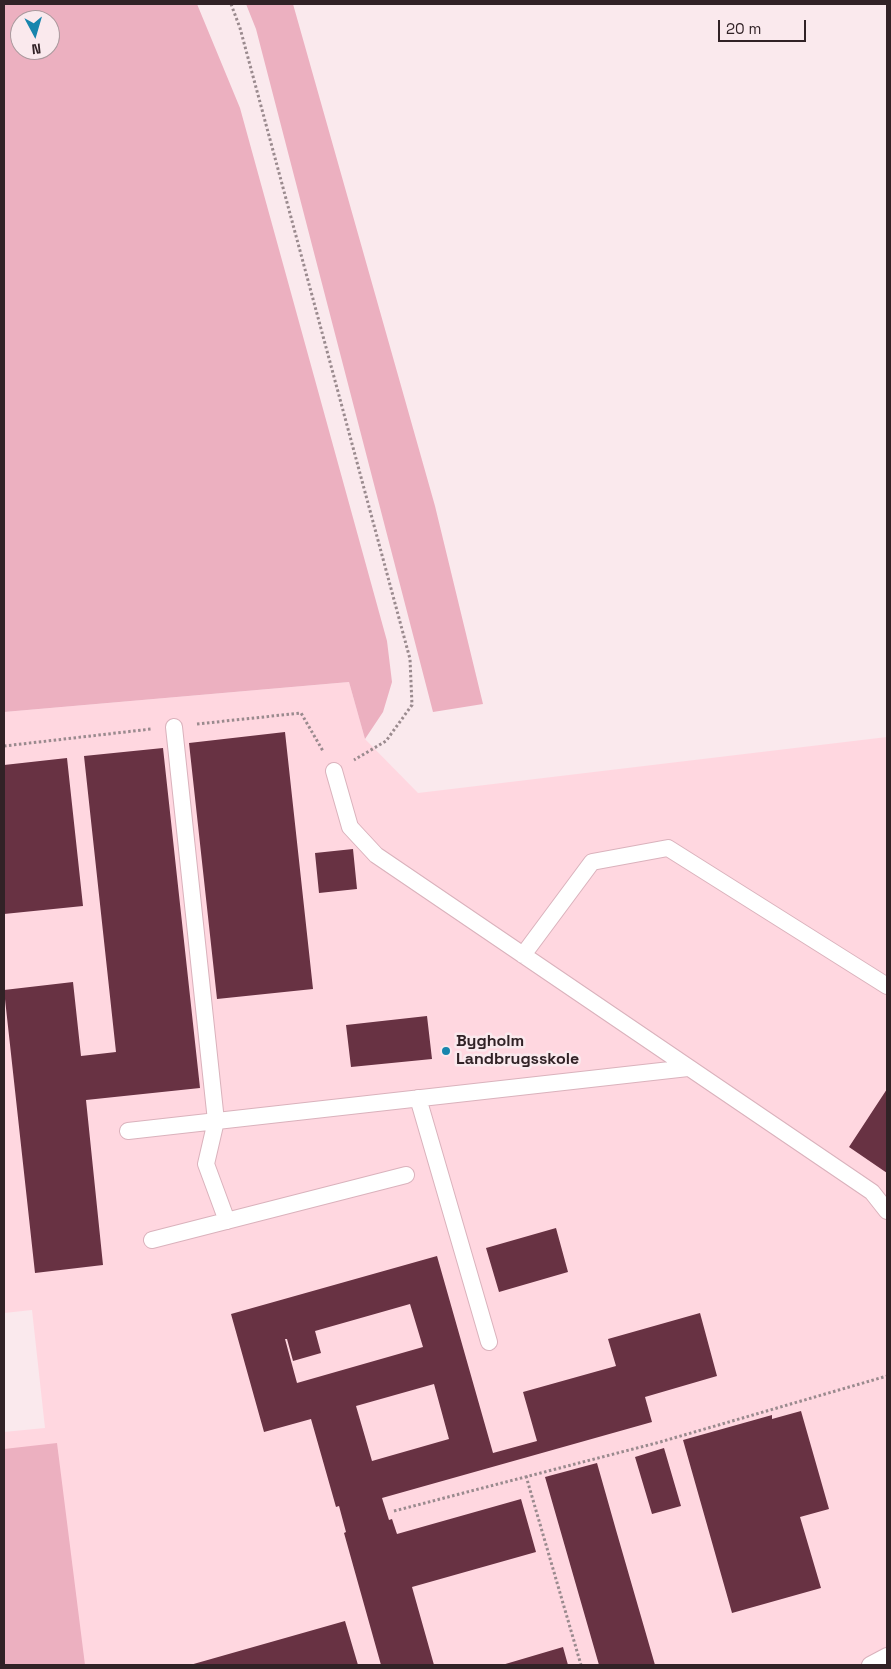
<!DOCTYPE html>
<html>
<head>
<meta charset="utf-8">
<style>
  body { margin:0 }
  #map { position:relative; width:891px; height:1669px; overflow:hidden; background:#fae9ed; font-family:"Space Grotesk",sans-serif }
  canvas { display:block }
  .frame { position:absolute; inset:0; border:5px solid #312226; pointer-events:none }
  .north { position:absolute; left:10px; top:10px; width:50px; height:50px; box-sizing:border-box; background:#fae9ed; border:1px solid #aa999d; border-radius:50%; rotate:174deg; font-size:14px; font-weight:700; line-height:20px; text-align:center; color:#312226 }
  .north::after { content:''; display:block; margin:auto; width:18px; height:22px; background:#1885ad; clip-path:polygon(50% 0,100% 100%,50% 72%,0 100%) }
  .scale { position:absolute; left:718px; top:20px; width:88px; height:22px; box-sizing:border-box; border:2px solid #312226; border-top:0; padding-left:6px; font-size:15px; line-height:18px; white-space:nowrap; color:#312226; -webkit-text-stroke:4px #fae9ed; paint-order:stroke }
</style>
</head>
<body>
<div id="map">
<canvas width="891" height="1669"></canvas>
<div class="frame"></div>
<div class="north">N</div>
<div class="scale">20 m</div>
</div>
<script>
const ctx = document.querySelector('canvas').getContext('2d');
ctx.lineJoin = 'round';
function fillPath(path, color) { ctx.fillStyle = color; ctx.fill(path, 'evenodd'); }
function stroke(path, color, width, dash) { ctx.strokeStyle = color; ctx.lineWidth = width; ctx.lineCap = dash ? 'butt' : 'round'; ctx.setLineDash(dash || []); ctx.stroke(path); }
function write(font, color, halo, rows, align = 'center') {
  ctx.font = font + ' "Space Grotesk",sans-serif'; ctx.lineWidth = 5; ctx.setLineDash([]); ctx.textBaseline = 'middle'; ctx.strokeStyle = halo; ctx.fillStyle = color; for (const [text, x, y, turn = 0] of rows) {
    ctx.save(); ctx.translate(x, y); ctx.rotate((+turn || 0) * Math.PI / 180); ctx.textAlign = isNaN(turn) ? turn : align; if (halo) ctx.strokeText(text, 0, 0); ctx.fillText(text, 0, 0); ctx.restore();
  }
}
const built = new Path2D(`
  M349,682L365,739L418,793L887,737V1665H4V1432L45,1428L32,1310L4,1313V712Z`);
const green = new Path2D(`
  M4,4H197L240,108L387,641L392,682L383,712L365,739L349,682L4,712ZM20,20H50V50H20Z
  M246,4H293L435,506L483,704L433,712L256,29Z
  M57,1443L85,1665H4V1449Z`);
const building = new Path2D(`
  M285,732L313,989L217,999L189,743Z
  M163,748L200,1088L86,1100L103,1265L35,1273L4,990L73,982L81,1056L116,1052L84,756Z
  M67,758L83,906L4,914V765Z
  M353,849L357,889L319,893L315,853Z
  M427,1016L432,1059L351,1067L346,1025Z
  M887,1089V1173L849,1147Z
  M556,1228L568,1272L499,1292L486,1248Z
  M437,1256L493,1453L537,1441L523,1392L616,1366L608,1339L700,1313L717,1376L645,1397L652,1422L382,1498L389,1520L392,1519L397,1534L521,1499L536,1552L412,1587L434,1665H381L344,1533L346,1532L339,1506L336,1507L311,1419L264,1432L231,1314ZM410,1304L423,1347L297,1383L285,1339H287L293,1361L321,1353L315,1331ZM434,1384L449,1439L372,1461L356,1406Z
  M801,1411L829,1509L800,1517L821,1588L732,1613L683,1440L772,1415V1419Z
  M664,1448L681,1506L652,1514L635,1457Z
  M597,1463L616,1530L655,1665H599L545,1477Z
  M345,1621L358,1665H190Z
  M563,1647L568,1665H502Z`);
const path = new Path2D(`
  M231,4L240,28L410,659L412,705L386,741L354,760
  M197,724L301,713L323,751
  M4,746L151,729
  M526,1476L581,1665
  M394,1511L660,1442L887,1376`);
const service = new Path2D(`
  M174,727L216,1121L206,1164L227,1221
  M334,771L350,827L376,855L872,1192L887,1211
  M523,955L592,862L668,848L887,986
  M418,1098L489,1342
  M128,1131L688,1068
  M152,1240L406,1175
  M870,1665L887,1656`);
const markers = [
  [446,1051,5,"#1885ad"]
];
const poiNames = [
  ["Bygholm",456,1042],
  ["Landbrugsskole",456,1060]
];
fillPath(built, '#ffd7e0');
fillPath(green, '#ecb0c0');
fillPath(building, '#683243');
stroke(service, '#dab2bc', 18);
stroke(path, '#9a8a8e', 3, [2.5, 2.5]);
stroke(service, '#fff', 16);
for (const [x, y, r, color] of markers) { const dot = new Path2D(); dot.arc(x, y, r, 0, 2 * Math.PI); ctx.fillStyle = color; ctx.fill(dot); stroke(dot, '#fae9ed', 2); }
write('bold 16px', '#312226', '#fae9ed', poiNames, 'left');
</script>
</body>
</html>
